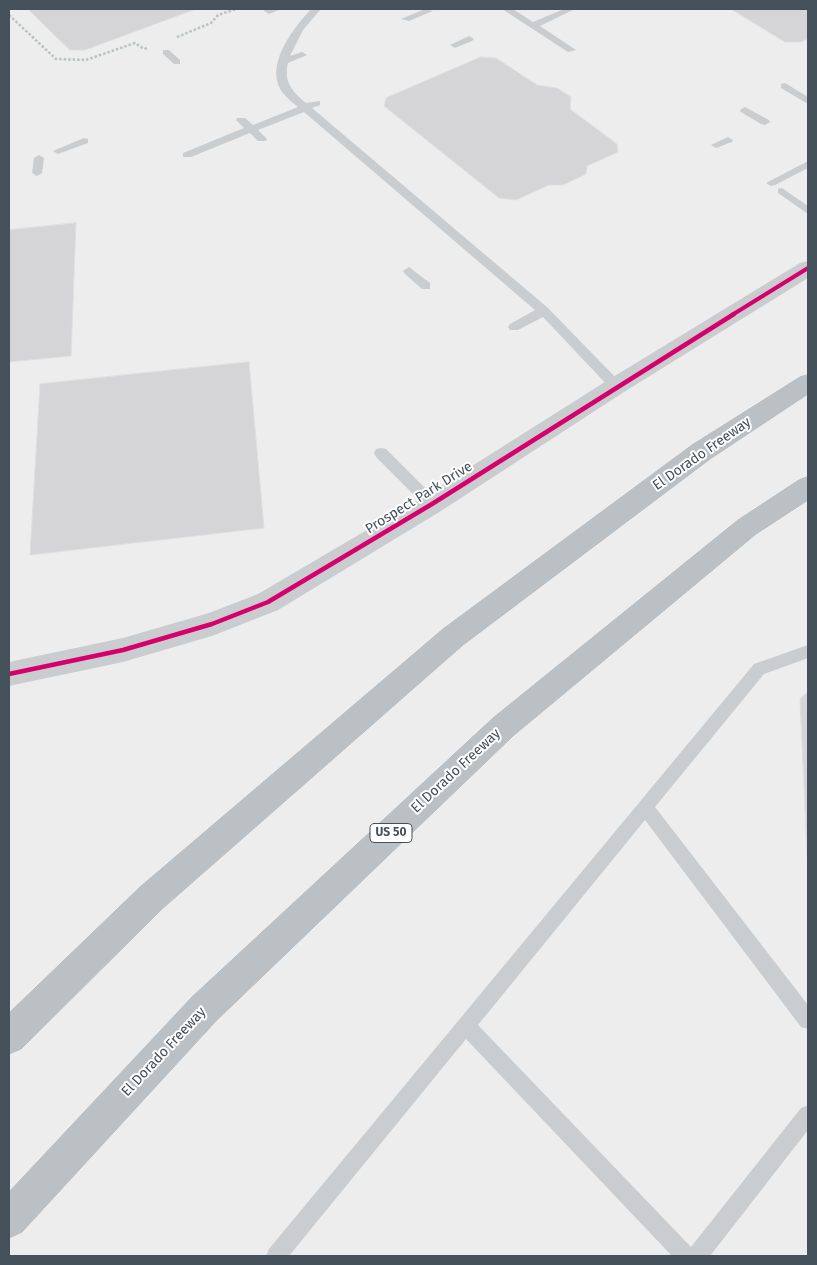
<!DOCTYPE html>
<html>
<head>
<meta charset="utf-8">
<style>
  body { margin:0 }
  #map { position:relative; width:817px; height:1265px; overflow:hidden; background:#eeeded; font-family:"Fira Sans",sans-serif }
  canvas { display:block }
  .frame { position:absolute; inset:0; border:10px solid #44515a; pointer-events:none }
</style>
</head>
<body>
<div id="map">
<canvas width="817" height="1265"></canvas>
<div class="frame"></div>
</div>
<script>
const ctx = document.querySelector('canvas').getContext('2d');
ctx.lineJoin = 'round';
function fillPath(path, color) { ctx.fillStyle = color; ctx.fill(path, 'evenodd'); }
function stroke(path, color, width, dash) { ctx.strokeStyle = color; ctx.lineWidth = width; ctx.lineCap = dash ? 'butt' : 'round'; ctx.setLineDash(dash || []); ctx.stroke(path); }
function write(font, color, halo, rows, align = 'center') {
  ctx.font = font + ' "Fira Sans",sans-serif'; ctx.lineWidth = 4; ctx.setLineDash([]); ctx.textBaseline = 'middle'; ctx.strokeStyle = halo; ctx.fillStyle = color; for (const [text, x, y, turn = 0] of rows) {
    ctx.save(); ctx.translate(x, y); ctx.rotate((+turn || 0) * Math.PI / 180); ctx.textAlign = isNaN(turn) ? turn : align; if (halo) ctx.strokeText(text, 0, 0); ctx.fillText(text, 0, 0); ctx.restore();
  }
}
const building = new Path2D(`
  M28,9H196L85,50H70Z
  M731,9H808V39L800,42H785Z
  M481,57L496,58L537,85L557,88L571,97L570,109L617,144L618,152L587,166L586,174L563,185H549L516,200L499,198L384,106L386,98Z
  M76,223L71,356L9,362V230Z
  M249,362L264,528L30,555L40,384Z
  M808,692V877L800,699Z`);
const path = new Path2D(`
  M9,15L56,59L86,60L135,43L144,49L148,48
  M177,37L211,23L218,15L236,9`);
const lane = new Path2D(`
  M266,9H281L269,14L264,11Z
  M311,9H321L303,30L290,56L302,52L307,55L288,63C283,82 293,92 306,103L320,101V105L312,108L548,308L621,383L622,386L621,389H611L543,317L518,330H510L508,327L510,324L535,310L304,112L258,130L267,139L266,141H258L250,133L191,157H183V153L244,128L236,120L237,118H245L253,125L298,107C293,103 287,98 283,93C263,66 293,29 311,9Z
  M425,9L433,11L409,21L401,19Z
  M502,9H513L533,22L564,9H575L540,26L576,50L568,52Z
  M469,36L474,39L472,41L455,48L450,45Z
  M163,50H169L180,60V64H174L163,54Z
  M785,83L808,97V104L781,88V84Z
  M745,107L769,120L770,122L765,125L761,124L741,112L740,110Z
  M728,137L733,140L732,142L716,148L711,145Z
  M84,138L88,139V143L58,154L53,151Z
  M39,155L44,158L42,173L37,176L32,173L34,158Z
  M808,161V168L775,185L771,186L766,183Z
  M782,188L808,206V214L778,193V189Z
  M409,267L430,283V289H422L405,274L403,271Z
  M381,448L386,449L437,500L439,504L437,508H427L376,457L374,453L376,449Z
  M808,645V658L764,674L655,807L808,1005V1029L801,1027L645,820L478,1025L691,1247L801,1108L808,1105V1130L710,1256H672L466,1039L289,1256H266L269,1249L754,664Z`);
const secondary = new Path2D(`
  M808,261V278L624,392L441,511L278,610L212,636L123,662L9,686V662L123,638L209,613L258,594L423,497L608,380L800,263Z`);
const highway = new Path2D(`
  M808,375V394L710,459L463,645L162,909L21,1049L9,1054V1013L140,887L443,629L692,445L800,377Z
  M808,477V500L756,534L513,736L216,1021L22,1232L9,1238V1192L192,997L493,718L738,520L799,480Z`);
const cyclewayFar1 = new Path2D(`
  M732,315L808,268`);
const cycleway = new Path2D(`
  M9,674L123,650L212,624L268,602L432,504L734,314`);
const shields = [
  [391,833,42]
];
const shieldNames = [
  ["US 50",391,833]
];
const streetNames = [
  ["El Dorado Freeway",702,454,-35],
  ["Prospect Park Drive",419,498,-32],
  ["El Dorado Freeway",456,771,-43],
  ["El Dorado Freeway",164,1052,-47]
];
fillPath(building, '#d5d5d7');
stroke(building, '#dfdfe0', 1);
stroke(highway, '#b2b8bd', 1);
stroke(path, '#b6c3be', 2.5, [2.5, 2]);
fillPath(lane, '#c9cdcf');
fillPath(secondary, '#c9cdd0');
fillPath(highway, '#bac0c4');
stroke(cyclewayFar1, '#d6006c', 4);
stroke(cycleway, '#d6006c', 4.5);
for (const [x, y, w] of shields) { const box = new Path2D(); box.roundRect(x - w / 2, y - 9.5, w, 19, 4); ctx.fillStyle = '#fff'; ctx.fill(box); stroke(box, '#44515a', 1); }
write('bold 12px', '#44515a', null, shieldNames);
write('14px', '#44515a', '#fff', streetNames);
</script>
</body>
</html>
